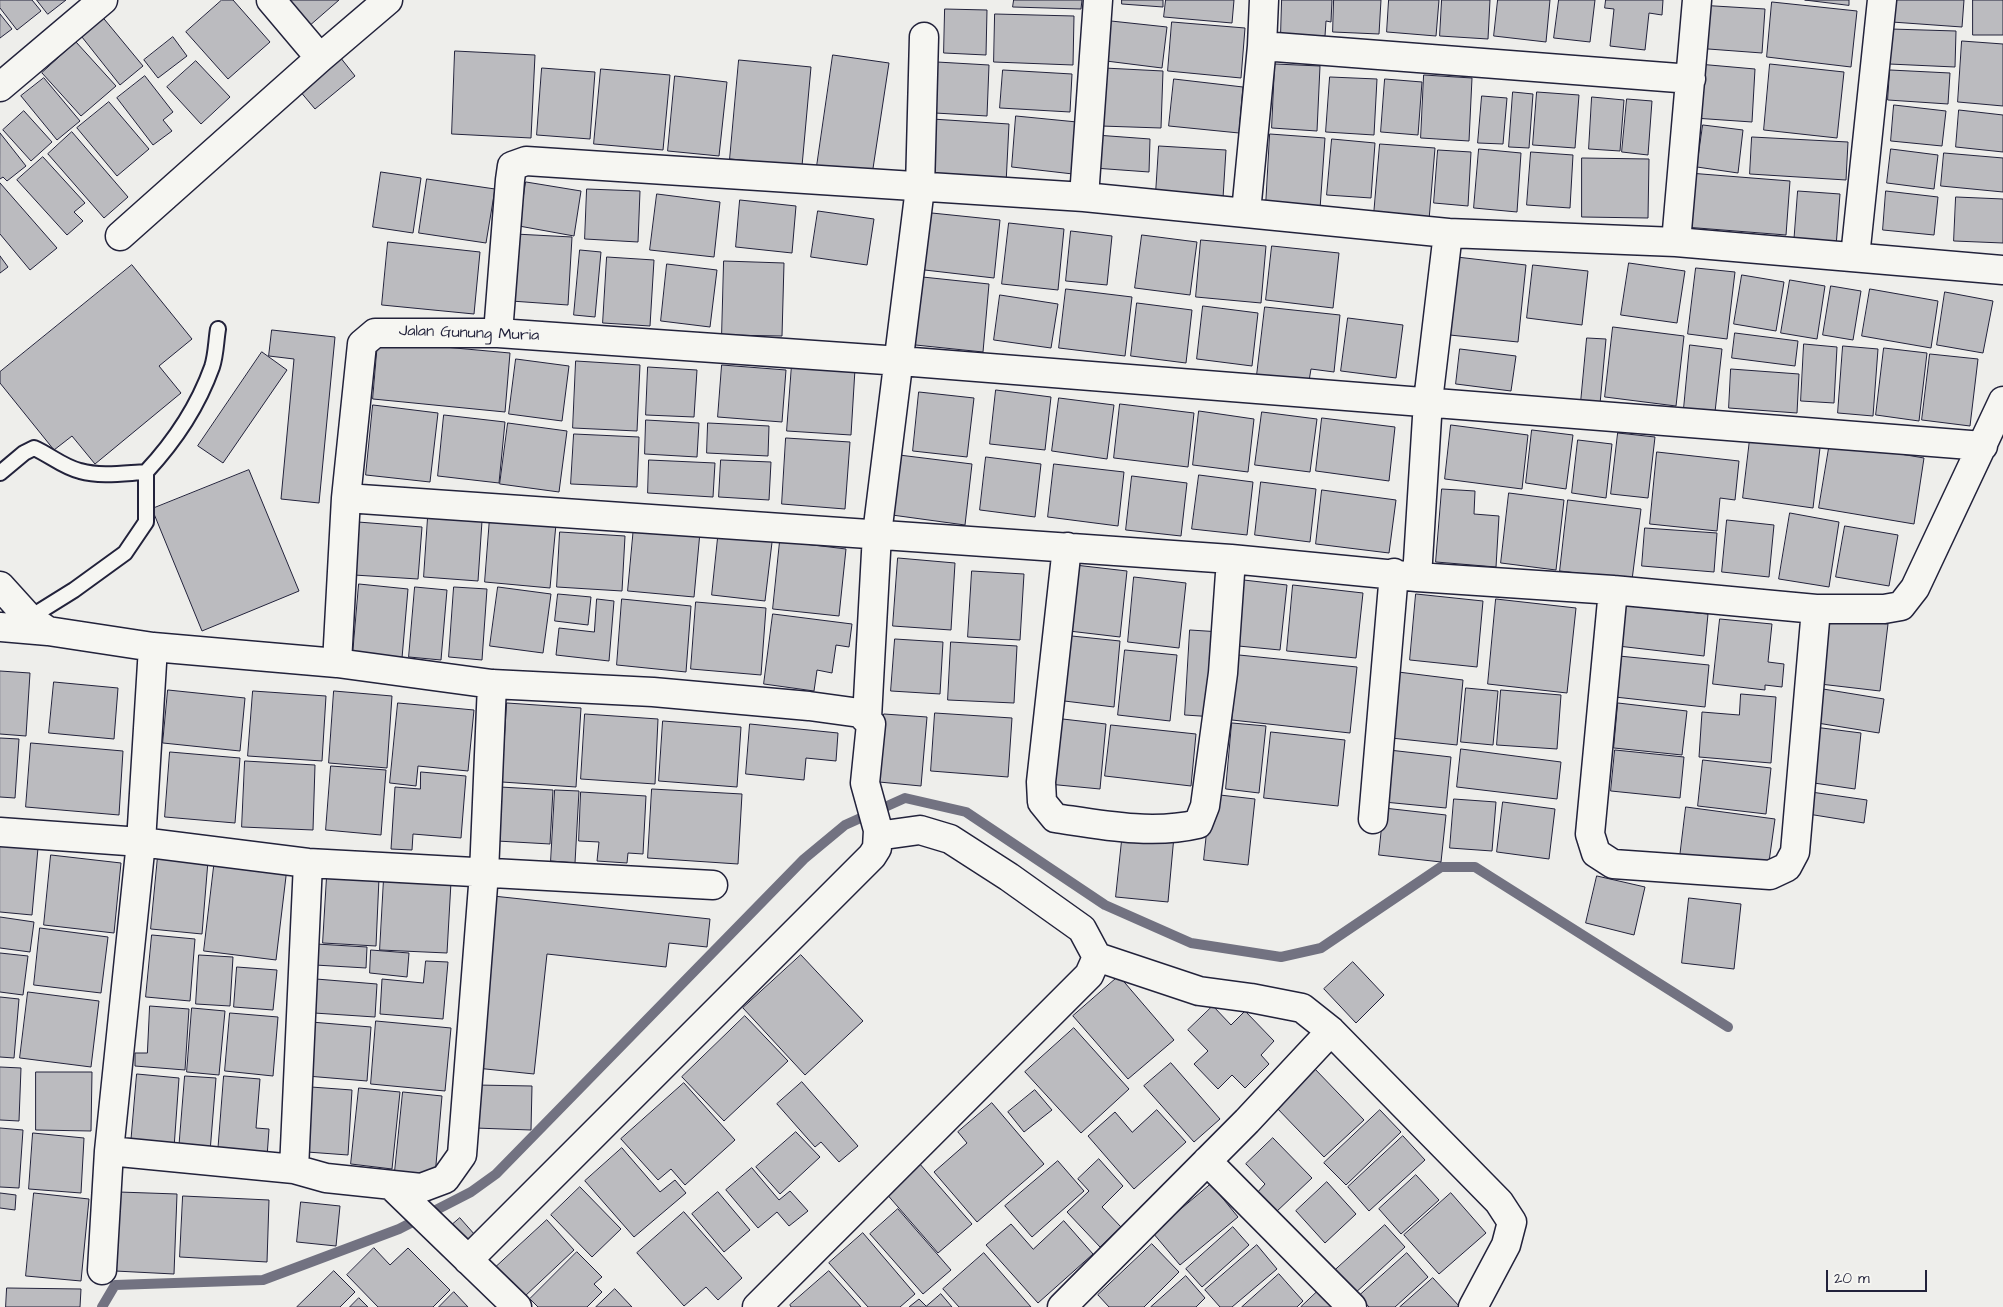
<!DOCTYPE html>
<html>
<head>
<meta charset="utf-8">
<style>
  body { margin:0 }
  #map { position:relative; width:2003px; height:1307px; overflow:hidden; background:#eeeeeb; font-family:"Architects Daughter",sans-serif }
  canvas { display:block }
  .scale { position:absolute; left:1826px; top:1270px; width:101px; height:22px; box-sizing:border-box; border:2px solid #22223b; border-top:0; padding-left:6px; font-size:15px; line-height:18px; white-space:nowrap; color:#22223b; -webkit-text-stroke:4px #f6f6f2; paint-order:stroke }
</style>
</head>
<body>
<div id="map">
<canvas width="2003" height="1307"></canvas>
<div class="scale">20 m</div>
</div>
<script>
const ctx = document.querySelector('canvas').getContext('2d');
ctx.lineJoin = 'round';
function stroke(path, color, width, dash) { ctx.strokeStyle = color; ctx.lineWidth = width; ctx.lineCap = dash ? 'butt' : 'round'; ctx.setLineDash(dash || []); ctx.stroke(path); }
function fillPath(path, color) { ctx.fillStyle = color; ctx.fill(path, 'evenodd'); }
function write(font, color, halo, rows, align = 'center') {
  ctx.font = font + ' "Architects Daughter",sans-serif'; ctx.lineWidth = 4; ctx.setLineDash([]); ctx.textBaseline = 'middle'; ctx.strokeStyle = halo; ctx.fillStyle = color; for (const [text, x, y, turn = 0] of rows) {
    ctx.save(); ctx.translate(x, y); ctx.rotate((+turn || 0) * Math.PI / 180); ctx.textAlign = isNaN(turn) ? turn : align; if (halo) ctx.strokeText(text, 0, 0); ctx.fillText(text, 0, 0); ctx.restore();
  }
}
const stream = new Path2D(`
  M102,1307L115,1285L263,1280L399,1229L471,1192L496,1174L804,859L845,825L905,798L966,812L1105,905L1191,943L1281,957L1321,948L1441,867H1475L1728,1027`);
const building = new Path2D(`
  M0,0H32L41,11L17,30L0,8Z
  M37,0H66L48,14Z
  M222,0H233L270,42L228,79L186,32Z
  M285,0H339L308,27Z
  M1014,0H1082L1081,9L1013,7Z
  M1122,0H1163V7L1122,4Z
  M1166,0H1234L1232,23L1164,17Z
  M1282,0H1332L1331,22L1326,21L1325,36L1281,34Z
  M1334,0H1381L1379,34L1333,32Z
  M1389,0H1439L1436,36L1387,32Z
  M1442,0H1490L1488,39L1440,36Z
  M1498,0H1550L1546,42L1494,36Z
  M1559,0H1595L1590,42L1554,38Z
  M1606,0H1663L1662,15L1649,13L1645,50L1610,46L1614,9L1605,8Z
  M1805,0H1849V5Z
  M1894,0H1964L1962,27L1892,22Z
  M1973,0H2003V35H1973Z
  M1772,2L1857,11L1851,67L1767,57Z
  M1698,5L1765,9L1762,53L1695,48Z
  M945,9L987,10L986,55L944,53Z
  M0,14L12,29L0,38Z
  M100,14L143,66L120,85L78,32Z
  M995,14L1074,16L1073,65L994,62Z
  M1111,21L1167,27L1162,68L1106,61Z
  M1172,22L1245,28L1241,78L1168,71Z
  M1891,29L1956,31L1955,67L1889,64Z
  M173,37L187,56L158,78L144,60Z
  M1962,41L2003,44V106L1958,102Z
  M76,42L116,86L81,116L42,73Z
  M455,51L535,55L531,138L452,134Z
  M833,55L889,63L872,175L817,166Z
  M340,57L355,76L315,109L299,90Z
  M739,60L811,67L802,166L730,159Z
  M196,61L230,97L201,124L167,87Z
  M937,62L989,65L987,116L935,113Z
  M1275,64L1320,66L1317,131L1272,128Z
  M1698,64L1755,69L1752,122L1694,118Z
  M1770,64L1844,72L1837,138L1764,130Z
  M542,68L595,72L590,139L537,135Z
  M1104,68L1163,71L1161,128L1101,126Z
  M601,69L670,75L663,150L594,144Z
  M1003,70L1072,74L1070,112L1000,108Z
  M1890,70L1950,73L1948,104L1888,100Z
  M1424,75L1472,78L1469,141L1421,138Z
  M145,76L173,112L163,120L172,131L153,145L117,98Z
  M675,76L727,82L719,156L668,151Z
  M1330,77L1377,79L1374,135L1326,132Z
  M44,78L80,121L57,140L21,96Z
  M1174,79L1243,87L1239,133L1169,126Z
  M1385,79L1422,82L1418,135L1381,132Z
  M1513,92L1533,94L1529,148L1509,147Z
  M1537,92L1579,95L1575,148L1533,145Z
  M1482,96L1507,98L1503,144L1478,143Z
  M1592,97L1624,100L1620,151L1589,149Z
  M1627,99L1652,101L1648,155L1622,152Z
  M109,102L149,149L117,176L77,128Z
  M1894,105L1946,111L1942,146L1891,141Z
  M1959,110L2003,115V152L1956,147Z
  M24,111L52,142L31,161L3,130Z
  M1016,116L1077,122L1073,174L1012,167Z
  M932,119L1009,124L1006,184L928,179Z
  M1703,125L1743,130L1738,173L1697,167Z
  M72,132L128,197L104,218L48,154Z
  M0,133L26,166L7,181L3,177L0,179Z
  M1270,134L1325,138L1320,209L1266,206Z
  M1096,135L1150,139L1149,172L1094,168Z
  M1752,137L1848,142L1846,180L1750,174Z
  M1332,139L1375,143L1371,198L1327,195Z
  M1380,144L1435,148L1429,220L1374,215Z
  M1159,146L1226,150L1223,198L1156,193Z
  M1479,149L1521,153L1517,212L1474,208Z
  M1891,149L1938,155L1934,189L1887,183Z
  M1438,150L1471,152L1468,206L1434,203Z
  M1531,152L1573,155L1570,208L1527,205Z
  M1944,153L2003,158V192L1941,186Z
  M43,157L85,203L74,212L83,221L67,235L17,180Z
  M1582,158L1649,159L1648,218L1582,217Z
  M381,172L421,178L413,233L373,227Z
  M1689,173L1790,181L1786,235L1685,227Z
  M427,179L495,189L486,243L419,233Z
  M526,182L581,191L574,236L519,226Z
  M0,183L57,248L30,270L0,234Z
  M587,189L640,191L638,242L585,239Z
  M1798,191L1840,194L1836,247L1794,244Z
  M1886,191L1938,197L1934,235L1883,230Z
  M657,194L720,202L714,257L650,250Z
  M1956,197L2003,199V243L1954,241Z
  M740,200L796,206L792,253L736,247Z
  M818,211L874,219L867,265L811,257Z
  M922,212L1000,220L994,278L916,269Z
  M1009,223L1064,229L1058,290L1002,284Z
  M1071,231L1112,236L1107,285L1066,281Z
  M515,234L572,237L568,305L511,301Z
  M1142,235L1197,242L1190,295L1135,288Z
  M1201,240L1266,246L1261,303L1196,297Z
  M388,242L480,252L474,314L382,305Z
  M1272,246L1339,253L1333,308L1266,300Z
  M580,250L601,252L595,317L574,315Z
  M0,256L8,267L0,273Z
  M1448,256L1526,265L1518,342L1440,334Z
  M607,257L654,260L650,326L603,323Z
  M724,261L784,263L782,336L722,335Z
  M1629,263L1685,271L1677,323L1621,315Z
  M667,264L717,270L710,327L661,321Z
  M132,265L192,339L159,366L181,393L95,464L72,436L54,450L0,383V372Z
  M1533,265L1588,271L1582,325L1527,318Z
  M1696,268L1735,272L1727,339L1688,334Z
  M1742,275L1784,282L1776,331L1734,324Z
  M913,276L989,284L983,352L906,344Z
  M1790,280L1825,286L1817,339L1781,333Z
  M1831,286L1861,291L1853,340L1823,335Z
  M1066,289L1132,297L1125,356L1059,348Z
  M1870,289L1938,301L1931,348L1862,336Z
  M1945,292L1993,301L1983,353L1937,345Z
  M1000,295L1058,304L1051,348L994,340Z
  M1137,303L1192,310L1186,363L1131,356Z
  M1203,306L1258,313L1252,366L1197,359Z
  M1265,307L1340,315L1334,372L1311,369L1309,381L1257,375Z
  M1348,318L1403,325L1396,378L1341,371Z
  M1613,327L1684,336L1676,406L1605,397Z
  M272,330L335,337L319,503L281,499L294,359L269,356Z
  M1735,333L1798,341L1795,366L1732,358Z
  M1587,338L1606,339L1600,404L1581,402Z
  M378,341L510,353L505,412L373,399Z
  M1804,344L1837,347L1834,403L1801,401Z
  M1690,345L1722,349L1715,412L1684,408Z
  M1843,346L1878,349L1873,416L1838,413Z
  M1884,348L1927,353L1919,421L1876,415Z
  M1460,349L1516,356L1511,391L1456,384Z
  M262,352L287,370L223,463L198,446Z
  M1930,354L1978,359L1970,426L1922,420Z
  M516,359L569,366L562,421L509,414Z
  M576,361L640,365L637,431L573,428Z
  M792,364L855,369L851,435L787,431Z
  M722,365L786,370L782,422L718,417Z
  M648,367L697,370L694,417L646,415Z
  M1731,369L1799,374L1797,413L1729,408Z
  M996,390L1051,397L1045,450L990,444Z
  M919,392L974,398L967,457L913,451Z
  M1059,398L1114,405L1107,459L1052,451Z
  M1120,404L1194,413L1188,467L1114,458Z
  M373,405L438,413L430,482L366,475Z
  M1199,411L1254,419L1248,472L1193,465Z
  M1262,412L1317,419L1310,472L1255,465Z
  M444,415L505,422L499,483L438,476Z
  M1322,418L1395,427L1389,481L1316,471Z
  M646,420L699,423L697,457L645,454Z
  M508,423L567,431L559,492L500,484Z
  M708,423L769,426L768,456L707,453Z
  M1451,425L1528,435L1522,489L1445,479Z
  M1532,430L1573,435L1566,489L1526,483Z
  M1618,433L1655,437L1648,498L1611,494Z
  M574,434L639,437L637,487L571,484Z
  M786,438L850,442L845,509L782,504Z
  M1750,439L1820,448L1813,508L1743,498Z
  M1578,440L1612,444L1606,498L1572,493Z
  M1830,442L1924,458L1914,524L1819,508Z
  M1657,452L1739,461L1735,500L1720,498L1717,531L1650,524Z
  M899,455L972,464L965,525L892,515Z
  M986,457L1041,464L1035,517L980,510Z
  M649,460L715,463L713,497L648,493Z
  M721,460L771,462L769,500L719,497Z
  M1054,464L1124,472L1118,526L1048,517Z
  M249,470L299,591L202,631L152,509Z
  M1199,475L1253,482L1247,535L1192,529Z
  M1132,476L1187,483L1181,536L1126,530Z
  M1261,482L1316,489L1310,542L1255,535Z
  M1442,489L1475,491L1474,514L1499,516L1496,567L1436,562Z
  M1322,490L1396,500L1389,553L1316,544Z
  M1509,493L1564,500L1556,570L1501,563Z
  M1568,500L1641,509L1632,580L1560,571Z
  M1790,513L1839,522L1829,587L1779,579Z
  M428,517L482,521L478,581L424,577Z
  M490,517L556,524L550,588L485,582Z
  M1727,520L1774,525L1769,577L1722,572Z
  M358,522L422,527L418,579L354,575Z
  M634,526L700,532L694,597L628,591Z
  M1845,526L1898,535L1889,586L1836,577Z
  M719,528L773,534L765,601L712,595Z
  M1645,528L1717,533L1714,572L1642,566Z
  M560,532L625,536L622,591L557,587Z
  M780,541L846,549L839,616L773,609Z
  M898,558L955,563L951,630L893,626Z
  M1075,565L1127,571L1120,637L1069,631Z
  M972,571L1024,574L1020,640L968,637Z
  M1134,577L1186,583L1179,648L1128,642Z
  M1235,579L1287,585L1280,650L1228,645Z
  M359,584L408,589L402,658L353,654Z
  M1293,585L1363,593L1356,658L1287,651Z
  M415,587L447,590L441,660L409,657Z
  M454,587L487,589L482,660L449,657Z
  M498,587L551,594L543,653L490,646Z
  M558,594L591,597L588,625L555,621Z
  M1416,594L1483,601L1477,667L1410,660Z
  M597,599L614,601L609,661L556,655L559,628L594,632Z
  M622,599L691,606L686,672L617,665Z
  M1496,599L1576,608L1567,693L1488,684Z
  M696,602L766,608L761,675L691,669Z
  M1622,605L1708,614L1704,656L1618,646Z
  M773,614L852,624L849,647L836,645L832,673L817,670L814,691L764,684Z
  M1827,617L1888,624L1880,691L1820,684Z
  M1720,619L1772,624L1768,662L1784,664L1782,687L1765,685V690L1713,684Z
  M1190,630L1221,632L1215,717L1185,715Z
  M1062,635L1120,641L1114,707L1056,700Z
  M895,639L943,642L940,694L891,691Z
  M951,642L1017,646L1014,703L948,700Z
  M1125,650L1177,655L1170,721L1118,715Z
  M1239,655L1357,667L1350,733L1232,720Z
  M1619,656L1709,665L1705,707L1615,697Z
  M0,671L30,673L26,736L0,734Z
  M1398,672L1463,680L1457,745L1391,738Z
  M54,682L118,688L114,739L49,733Z
  M1466,688L1498,691L1493,745L1461,742Z
  M1817,688L1884,699L1879,733L1811,722Z
  M168,690L245,698L240,751L163,743Z
  M1501,690L1561,695L1557,749L1497,745Z
  M253,691L326,696L322,761L248,756Z
  M334,691L392,696L387,768L329,763Z
  M1741,694L1776,697L1771,763L1699,757L1702,712L1739,715Z
  M398,703L474,710L468,771L418,766L416,786L390,783Z
  M507,703L581,708L576,787L502,782Z
  M1618,703L1687,711L1682,755L1614,748Z
  M935,713L1012,718L1008,777L931,771Z
  M585,714L658,719L655,784L581,779Z
  M884,714L927,717L921,786L879,782Z
  M1054,718L1106,724L1100,789L1048,784Z
  M663,721L741,727L737,787L659,781Z
  M1232,723L1266,726L1259,793L1226,789Z
  M750,724L838,733L836,761L806,758L804,780L746,774Z
  M1111,725L1196,734L1191,786L1105,776Z
  M1814,727L1861,733L1855,789L1807,782Z
  M1271,732L1345,740L1338,806L1264,798Z
  M0,738L19,739L15,798L0,797Z
  M31,743L123,751L119,815L26,807Z
  M1461,749L1561,762L1557,799L1457,787Z
  M1389,750L1451,757L1446,808L1384,802Z
  M1615,750L1684,757L1680,798L1611,791Z
  M170,752L240,758L235,823L165,817Z
  M1703,760L1771,768L1766,814L1698,806Z
  M245,761L315,765L313,830L242,827Z
  M331,766L386,770L381,835L326,830Z
  M421,772L466,776L461,838L413,834L412,850L391,849L395,787L420,789Z
  M500,787L553,790L550,844L497,841Z
  M652,789L742,794L738,864L648,858Z
  M555,790L579,791L575,863L551,861Z
  M581,792L646,796L643,854L628,853L627,863L597,861L599,842L579,841Z
  M1811,792L1867,800L1864,823L1808,814Z
  M1211,794L1255,799L1248,865L1204,860Z
  M1454,799L1496,802L1492,851L1450,848Z
  M1503,802L1555,809L1549,859L1497,852Z
  M1686,807L1775,819L1768,869L1680,857Z
  M1384,808L1446,815L1441,862L1379,855Z
  M1123,831L1174,836L1168,902L1116,897Z
  M0,843L38,848L32,915L0,912Z
  M51,855L121,863L114,933L44,925Z
  M158,856L208,861L202,934L151,929Z
  M215,858L287,868L276,960L204,951Z
  M327,876L379,878L376,946L323,943Z
  M1597,876L1645,887L1634,935L1586,923Z
  M384,878L451,882L447,953L380,950Z
  M493,896L710,919L707,947L669,943L666,967L547,954L534,1074L476,1068Z
  M1689,898L1741,904L1734,969L1682,963Z
  M0,917L34,922L30,952L0,948Z
  M40,928L108,937L101,993L34,985Z
  M152,935L195,939L190,1001L146,997Z
  M316,944L367,947L366,968L315,965Z
  M371,950L409,953L407,977L370,973Z
  M0,953L28,956L23,995L0,992Z
  M199,955L233,957L230,1006L196,1004Z
  M801,955L863,1021L805,1075L743,1008Z
  M426,961L448,962L443,1019L380,1014L382,979L423,983Z
  M1353,962L1384,995L1356,1023L1324,989Z
  M237,967L277,970L273,1010L234,1007Z
  M1119,976L1174,1040L1128,1079L1073,1016Z
  M316,979L377,984L375,1017L314,1013Z
  M28,992L99,1001L91,1067L20,1058Z
  M0,997L19,999L14,1058L0,1057Z
  M150,1006L189,1009L185,1070L135,1066V1053H147Z
  M1213,1006L1231,1025L1245,1011L1274,1041L1261,1055L1269,1064L1245,1088L1232,1075L1218,1089L1194,1064L1208,1051L1188,1030Z
  M192,1008L225,1011L219,1075L187,1072Z
  M230,1013L278,1017L273,1076L225,1071Z
  M745,1016L788,1061L724,1121L682,1077Z
  M376,1021L451,1028L445,1091L371,1084Z
  M311,1022L371,1027L367,1081L307,1076Z
  M1074,1028L1129,1089L1081,1133L1025,1072Z
  M1171,1063L1220,1119L1194,1142L1144,1086Z
  M0,1067L21,1068L19,1121L0,1120Z
  M1314,1068L1364,1120L1324,1157L1275,1106Z
  M36,1072H92L91,1131L36,1130Z
  M137,1074L179,1078L174,1148L131,1144Z
  M185,1076L216,1078L210,1152L179,1150Z
  M224,1076L260,1079L256,1128L269,1129L267,1157L218,1153Z
  M802,1082L858,1146L839,1162L821,1142L815,1147L777,1104Z
  M684,1083L735,1140L685,1185L671,1169L658,1180L621,1139Z
  M476,1085L532,1086L531,1130L475,1128Z
  M311,1087L352,1090L348,1155L307,1152Z
  M359,1088L400,1092L392,1169L351,1164Z
  M1035,1090L1052,1110L1024,1132L1008,1112Z
  M403,1092L442,1096L435,1176L395,1171Z
  M992,1103L1044,1164L977,1222L934,1172L967,1143L958,1132Z
  M1157,1110L1186,1142L1134,1189L1088,1136L1115,1112L1132,1132Z
  M1380,1110L1401,1132L1346,1185L1324,1163Z
  M0,1128L23,1130L19,1188L0,1187Z
  M796,1132L820,1157L780,1194L756,1167Z
  M33,1133L84,1138L81,1193L29,1189Z
  M1403,1136L1425,1160L1369,1211L1348,1187Z
  M1273,1138L1312,1178L1275,1213L1256,1194L1265,1184L1246,1164Z
  M622,1148L660,1192L675,1180L686,1193L634,1237L585,1181Z
  M1099,1159L1123,1186L1102,1207L1121,1227L1100,1247L1067,1212L1089,1191L1078,1179Z
  M1058,1161L1084,1191L1032,1237L1005,1206Z
  M919,1163L972,1224L938,1253L885,1192Z
  M752,1168L779,1200L790,1191L808,1211L789,1226L777,1212L758,1228L726,1190Z
  M1416,1175L1439,1200L1401,1234L1379,1209Z
  M1327,1182L1356,1214L1325,1243L1296,1211Z
  M1211,1184L1238,1217L1180,1265L1153,1233Z
  M580,1187L621,1229L592,1257L551,1215Z
  M119,1192L177,1194L174,1274L115,1271Z
  M718,1192L750,1230L724,1252L692,1214Z
  M0,1193L16,1195L15,1210L0,1208Z
  M34,1193L89,1199L81,1281L26,1276Z
  M1451,1193L1486,1233L1439,1274L1404,1235Z
  M183,1196L269,1200L267,1262L180,1257Z
  M301,1202L340,1206L336,1246L297,1242Z
  M898,1209L951,1270L923,1294L870,1234Z
  M684,1212L742,1278L718,1300L706,1287L684,1306L637,1253Z
  M460,1218L475,1235L461,1247L446,1230Z
  M547,1220L574,1250L524,1297L496,1267Z
  M1064,1221L1093,1254L1038,1303L986,1245L1011,1224L1033,1249Z
  M1385,1225L1405,1247L1353,1295L1332,1273Z
  M1233,1227L1249,1245L1202,1287L1186,1269Z
  M863,1233L915,1294L900,1307H868L829,1263Z
  M1152,1244L1179,1272L1144,1307H1109L1098,1295Z
  M1257,1245L1277,1269L1232,1307H1220L1205,1290Z
  M374,1248L390,1265L408,1248L450,1290L433,1307H378L347,1275Z
  M577,1252L602,1277L594,1284L602,1292L587,1307H538L530,1299Z
  M984,1253L1031,1307H959L943,1289Z
  M1407,1253L1428,1277L1395,1307H1369L1359,1296Z
  M334,1271L355,1292L340,1307H297Z
  M829,1271L861,1307H791L790,1305Z
  M1279,1274L1303,1301L1297,1307H1242Z
  M1186,1276L1205,1298L1196,1307H1151Z
  M1433,1278L1460,1307H1400Z
  M7,1288L81,1289L80,1307H6Z
  M615,1289L632,1307H596Z
  M1318,1291L1333,1307H1301Z
  M454,1292L468,1307H439Z
  M941,1294L952,1307H909L919,1299L926,1306Z
  M359,1298L368,1307H350Z`);
const service = new Path2D(`
  M0,473L24,453L34,448C50,455 63,467 80,471C101,477 125,473 146,472C174,442 198,406 212,367C216,355 216,341 218,329
  M29,618L74,590L125,553L146,522V472`);
const minor = new Path2D(`
  M271,0L320,58
  M1262,46L1691,79
  M0,87L103,0
  M1084,197L1098,0
  M1246,212L1262,46L1264,0
  M120,236L320,58L388,0
  M1676,242L1697,0
  M1855,257L1882,0
  M498,333L510,180L512,166L526,161L1084,197L1448,233L1676,242L2003,270
  M346,498L1231,559L1417,577L1613,590L1816,609H1884L1901,606L1915,588L2003,401
  M1067,547L1041,782L1042,802L1055,818C1102,825 1152,835 1198,824L1205,806L1223,673L1231,559
  M1417,577L1428,401L1448,233
  M0,586L29,618L48,631L153,647L337,663L492,684L653,692L809,706L860,713L871,724L865,783L878,830L884,835L920,830L950,839L1009,877L1082,929L1097,957L1089,975L757,1307
  M1613,590L1590,834L1596,853L1613,864L1770,875L1787,867L1795,852L1816,609
  M0,627L48,631
  M337,663L346,498L362,344L375,333H498L900,361L1983,446
  M867,718L877,534L920,188L924,37
  M1373,819L1394,573
  M0,832L141,842L308,863L713,885
  M1097,957L1199,991L1251,998L1302,1008L1331,1031L1499,1202L1512,1222L1506,1245L1473,1307
  M109,1151L294,1169L326,1178L421,1188L445,1179L462,1155L484,873L492,684
  M1207,1161L1352,1307
  M294,1169L308,863
  M392,1186L517,1307
  M468,1260L872,856L877,848L878,830
  M102,1270L109,1151L141,842L153,647
  M1062,1307L1247,1121L1331,1031`);
const streetNames = [
  ["Jalan Gunung Muria",469,334,2]
];
stroke(stream, '#727281', 10);
fillPath(building, '#bbbbbf');
stroke(building, '#22223b', 1);
stroke(service, '#22223b', 18);
stroke(minor, '#22223b', 31);
stroke(service, '#f6f6f2', 14);
stroke(minor, '#f6f6f2', 28);
write('16px', '#22223b', '#f6f6f2', streetNames);
</script>
</body>
</html>
